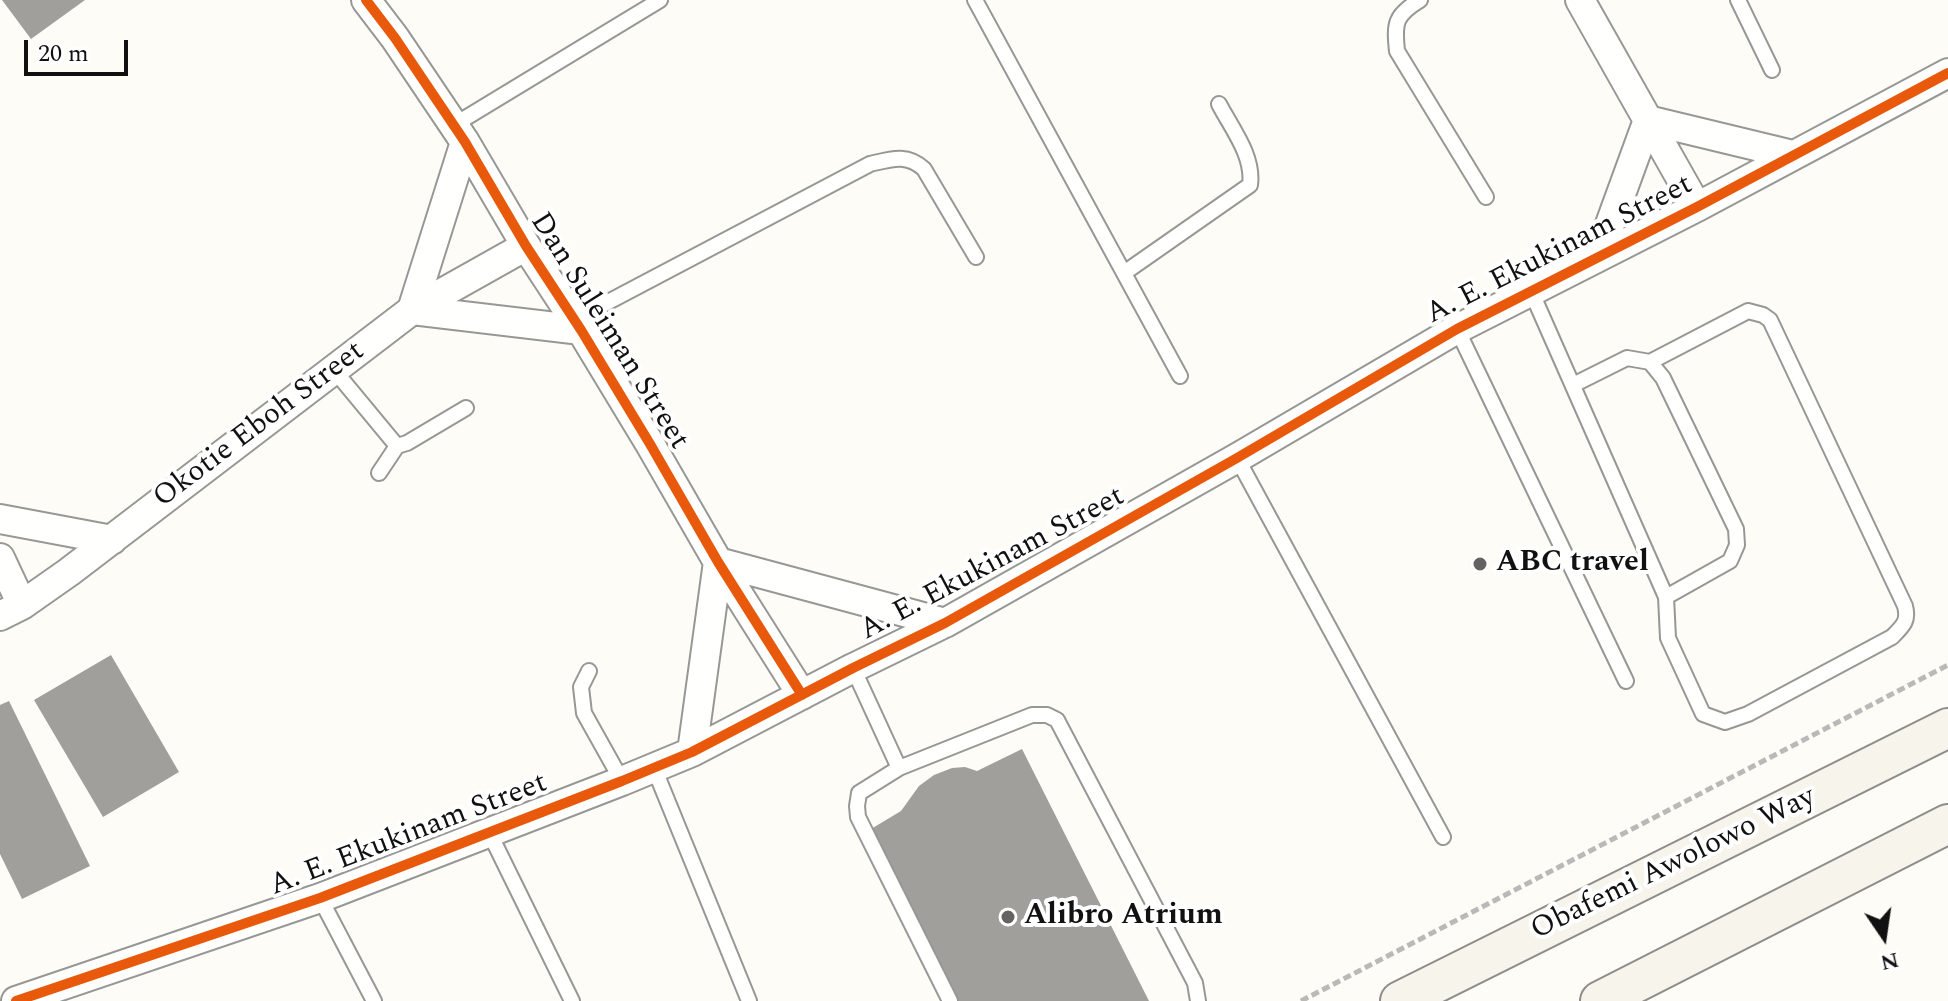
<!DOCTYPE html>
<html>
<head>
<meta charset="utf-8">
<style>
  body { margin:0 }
  #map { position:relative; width:1948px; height:1001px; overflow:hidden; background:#fdfcf7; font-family:Spectral,serif }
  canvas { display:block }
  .north { position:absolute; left:1844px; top:897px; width:80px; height:80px; -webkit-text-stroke:6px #fff; paint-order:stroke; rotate:167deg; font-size:22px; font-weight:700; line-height:32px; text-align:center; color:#111 }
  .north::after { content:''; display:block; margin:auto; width:28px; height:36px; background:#111; clip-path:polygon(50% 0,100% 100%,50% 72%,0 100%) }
  .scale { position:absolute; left:24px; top:40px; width:104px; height:36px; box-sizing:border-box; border:4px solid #111; border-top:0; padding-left:10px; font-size:24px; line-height:28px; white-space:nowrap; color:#111; -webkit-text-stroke:6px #fff; paint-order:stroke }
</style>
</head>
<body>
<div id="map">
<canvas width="1948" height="1001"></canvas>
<div class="north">N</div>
<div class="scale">20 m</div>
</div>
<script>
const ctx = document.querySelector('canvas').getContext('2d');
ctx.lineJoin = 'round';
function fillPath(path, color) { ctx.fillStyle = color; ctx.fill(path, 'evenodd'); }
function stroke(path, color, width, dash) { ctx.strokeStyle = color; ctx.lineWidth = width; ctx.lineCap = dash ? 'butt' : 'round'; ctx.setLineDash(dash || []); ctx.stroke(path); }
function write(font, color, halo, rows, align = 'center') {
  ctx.font = font + ' Spectral,serif'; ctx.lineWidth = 8; ctx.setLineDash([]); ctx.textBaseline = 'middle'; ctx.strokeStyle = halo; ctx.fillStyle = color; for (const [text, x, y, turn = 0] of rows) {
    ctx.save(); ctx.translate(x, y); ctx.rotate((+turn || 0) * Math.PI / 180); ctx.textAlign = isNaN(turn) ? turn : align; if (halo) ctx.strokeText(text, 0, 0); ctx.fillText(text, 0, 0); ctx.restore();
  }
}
const building = new Path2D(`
  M2,0H85L31,39Z
  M111,655L179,772L103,817L34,700Z
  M9,701L90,866L22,899L0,854V705Z
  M1022,749L1149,1001H954L866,832L901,811L919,786L934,775L952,768L965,767L977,771Z`);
const path = new Path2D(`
  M1301,1001L1948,665`);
const lane = new Path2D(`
  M975,0L1180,376
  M1420,0C1395,15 1394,23 1397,51L1486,197
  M1738,0L1772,70
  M454,125L660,0
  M1124,273L1250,185C1254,156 1232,129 1219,104
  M1531,291L1666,597L1668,638L1703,714L1725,722L1748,714L1892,637C1903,626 1909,621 1905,606L1770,320L1763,315L1748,311L1650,362
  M574,320L870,164C891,159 907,153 924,169L976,257
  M1457,329L1626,681
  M334,370L397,446L407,443L466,408
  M1573,385L1627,358L1650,362L1663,378L1736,529L1737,545L1730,561L1666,597
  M1237,458L1443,837
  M379,473L397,446
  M853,668L899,768L859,793L857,806L858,817L950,1001
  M589,671L581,687L584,713L622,781
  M654,768L749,1001
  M899,768L1032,715H1047L1057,720L1195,983L1198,1001
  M489,832L572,1001
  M320,898L374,1001`);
const street = new Path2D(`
  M366,0L395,38L465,142L526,246L581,330L650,444L718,562L802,695
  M1580,0L1697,207
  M465,142L412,310L581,330
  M1598,257L1648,120L1793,155
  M0,519L112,540
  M0,558L22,605
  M0,616L22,605L69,572L412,310L526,246
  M692,752L718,562L945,623
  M16,1001L320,898L622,781L692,752L853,668L945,623L1237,458L1457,329L1697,207L1948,73`);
const secondary = new Path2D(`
  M1400,1001L1948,728
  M1600,1001L1948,824`);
const cycleway = new Path2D(`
  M366,0L395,38L465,142L526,246L581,330L650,444L718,562L802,695
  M16,1001L320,898L622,781L692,752L853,668L945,623L1237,458L1457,329L1697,207L1948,73`);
const markers = [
  [1480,564,8,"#646362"],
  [1008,917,8,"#646362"]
];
const streetNames = [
  ["A. E. Ekukinam Street",1560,251,-27],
  ["Dan Suleiman Street",608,332,58],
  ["Okotie Eboh Street",260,426,-37],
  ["A. E. Ekukinam Street",993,565,-28],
  ["A. E. Ekukinam Street",409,836,-21],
  ["Obafemi Awolowo Way",1674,865,-26]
];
const poiNames = [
  ["ABC travel",1496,564],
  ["Alibro Atrium",1024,917]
];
fillPath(building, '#a19f9c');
stroke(lane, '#979795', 18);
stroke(street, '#979795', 32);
stroke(secondary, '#8e8d8b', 42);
stroke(path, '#b9b9b8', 5, [8, 4]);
stroke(lane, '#fffffe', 14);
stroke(street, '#fffffe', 28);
stroke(secondary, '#f6f4eb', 38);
stroke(cycleway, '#e8590c', 10);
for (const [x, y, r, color] of markers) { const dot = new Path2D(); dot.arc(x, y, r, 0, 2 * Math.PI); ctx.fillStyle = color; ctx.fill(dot); stroke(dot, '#fff', 3); }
write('30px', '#111', '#fff', streetNames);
write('bold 30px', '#111', '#fff', poiNames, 'left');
</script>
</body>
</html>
